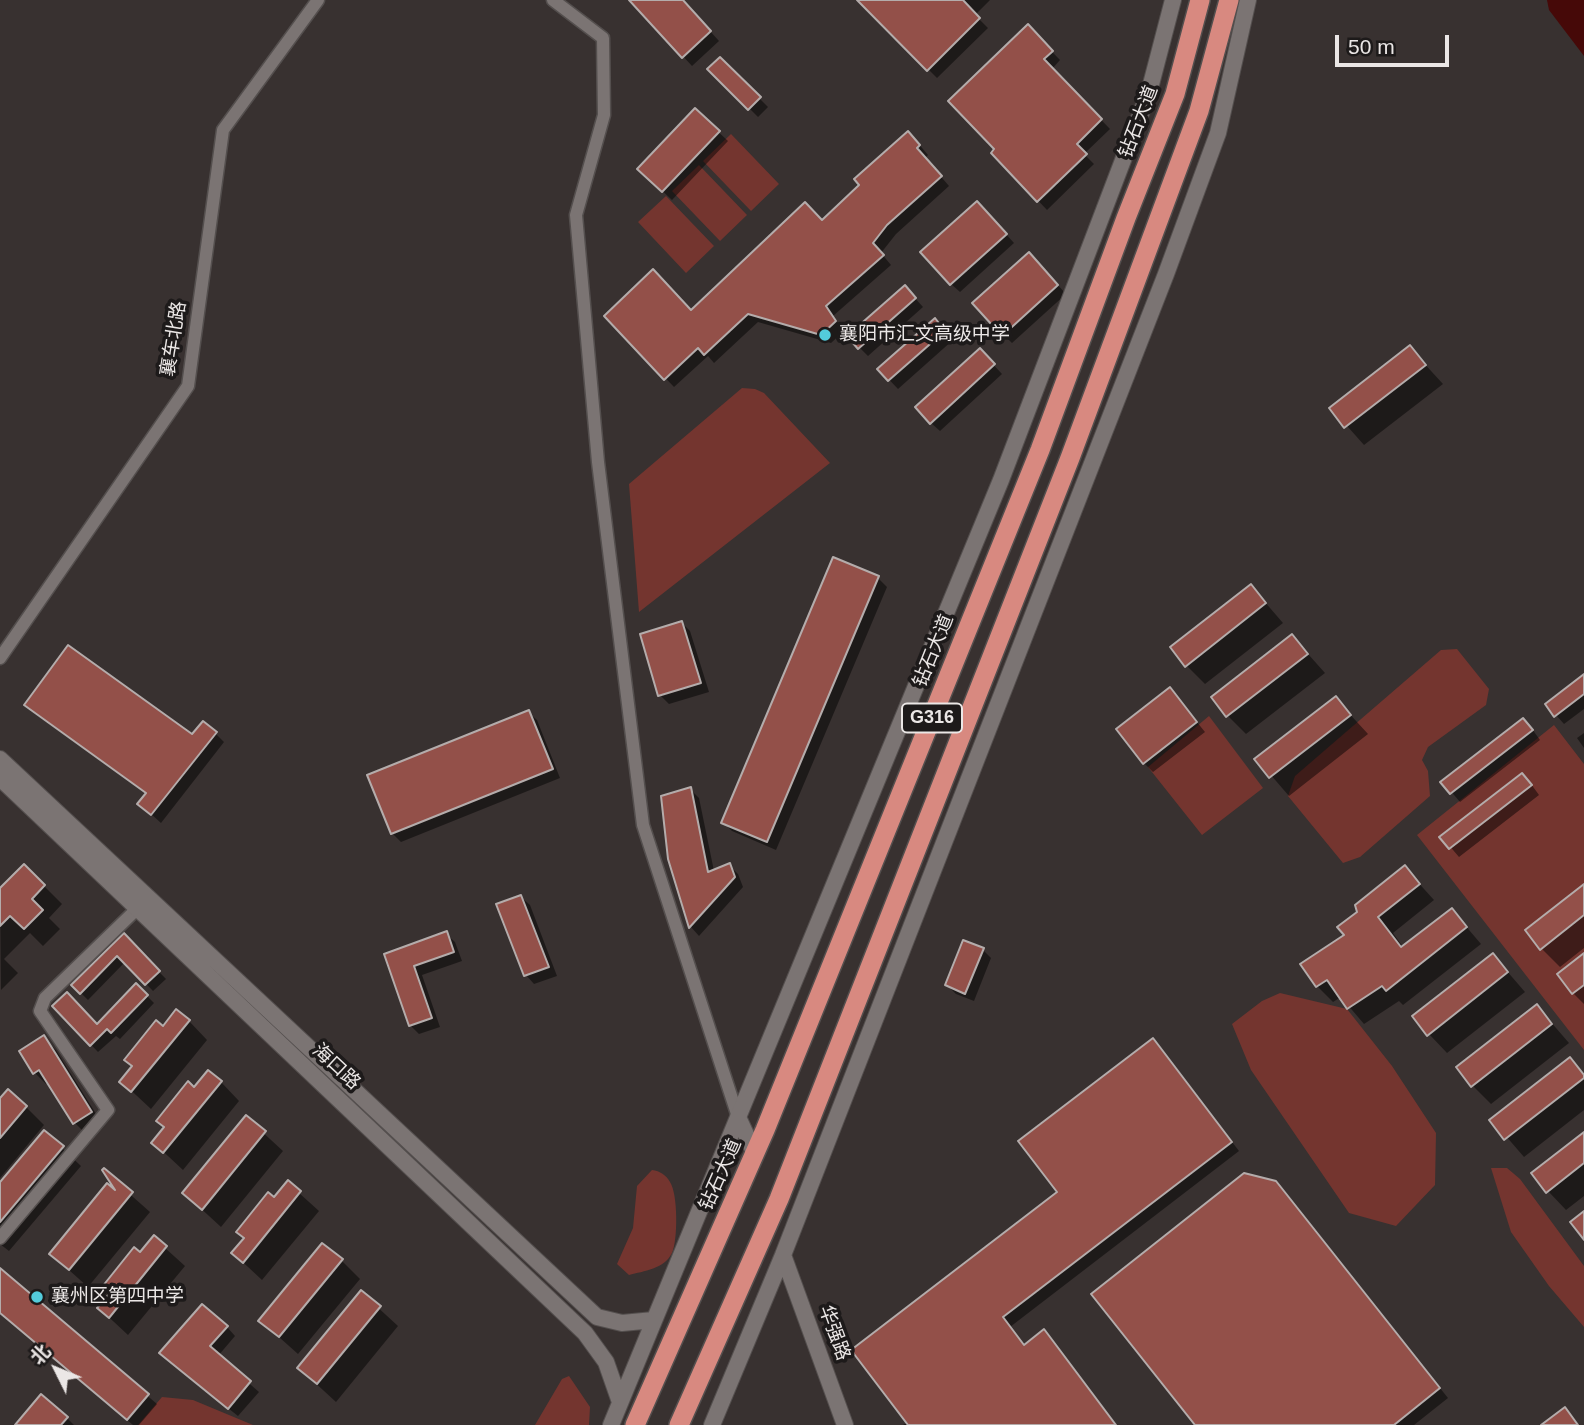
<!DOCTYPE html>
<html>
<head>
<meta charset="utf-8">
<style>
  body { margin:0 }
  #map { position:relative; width:1584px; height:1425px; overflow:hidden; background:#383130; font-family:Helvetica,"Noto Sans SC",sans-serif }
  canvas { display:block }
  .north { position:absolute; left:21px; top:1334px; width:70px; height:70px; -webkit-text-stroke:5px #1d1a1a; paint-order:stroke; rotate:313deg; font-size:19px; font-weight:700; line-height:28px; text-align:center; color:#ebe7e6 }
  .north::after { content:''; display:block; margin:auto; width:24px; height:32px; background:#ebe7e6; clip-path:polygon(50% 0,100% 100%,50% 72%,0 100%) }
  .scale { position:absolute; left:1335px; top:35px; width:114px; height:32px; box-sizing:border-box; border:4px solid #ebe7e6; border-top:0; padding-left:9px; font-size:21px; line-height:24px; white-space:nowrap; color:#ebe7e6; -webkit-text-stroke:5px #1d1a1a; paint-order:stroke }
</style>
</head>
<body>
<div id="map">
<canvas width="1584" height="1425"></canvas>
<div class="north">北</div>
<div class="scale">50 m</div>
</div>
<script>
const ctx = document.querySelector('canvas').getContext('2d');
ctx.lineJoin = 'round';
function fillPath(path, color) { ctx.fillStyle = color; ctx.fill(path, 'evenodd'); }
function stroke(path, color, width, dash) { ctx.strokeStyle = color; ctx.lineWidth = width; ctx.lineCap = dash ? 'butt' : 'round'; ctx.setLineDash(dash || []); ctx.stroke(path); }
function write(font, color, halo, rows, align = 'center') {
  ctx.font = font + ' Helvetica,"Noto Sans SC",sans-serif'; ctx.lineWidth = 7; ctx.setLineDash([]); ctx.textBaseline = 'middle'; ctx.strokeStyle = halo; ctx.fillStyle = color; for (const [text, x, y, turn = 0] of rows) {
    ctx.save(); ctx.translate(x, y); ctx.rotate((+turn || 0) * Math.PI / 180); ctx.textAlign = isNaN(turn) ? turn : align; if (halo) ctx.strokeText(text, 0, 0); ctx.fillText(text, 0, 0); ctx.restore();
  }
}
const green = new Path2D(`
  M731,134L779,184L751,211L703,161Z
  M699,165L747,215L720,241L672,191Z
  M666,196L714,246L686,273L638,222Z
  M742,388L755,389L764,393L830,463L639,612L629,484Z
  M1457,649L1489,689L1486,705L1428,747L1422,760L1428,771L1430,796L1360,857L1343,863L1288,796L1295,776L1441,650Z
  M1209,716L1263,788L1202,835L1148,767Z
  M1554,725L1584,764V1050L1417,835Z
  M1280,993L1347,1009L1392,1066L1436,1133L1435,1185L1396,1226L1349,1213L1251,1070L1232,1024L1262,1001Z
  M1491,1168H1507L1520,1179L1584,1266V1327L1549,1286L1511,1232Z
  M652,1170C660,1171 666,1175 670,1182C678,1194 678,1240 672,1253C664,1269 644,1271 629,1275L617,1264L633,1228L637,1186Z
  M569,1376L590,1407L589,1425H535L562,1379Z
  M162,1397L193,1400L253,1425H138Z`);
const water = new Path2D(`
  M1547,0H1584V56L1549,10Z`);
const shadow = new Path2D(`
  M631,0H682L719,41L692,66Z
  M859,0H990L975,15L988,28L937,78Z
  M1028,27L1060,60L1052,69L1110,129L1084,154L1094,164L1047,210L993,153Z
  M720,59L768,107L758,117L710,69Z
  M695,110L728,141L672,200L639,169Z
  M917,142L928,155L925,158L949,186L896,234L881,253L891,265L833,316L844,331L831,343L758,322L714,363L708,356L674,387L606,316L691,312L822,222L862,186Z
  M986,212L1014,243L960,292L951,284Z
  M1038,263L1066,294L1012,343L1003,334Z
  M914,297L923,307L868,356L859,347Z
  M943,329L953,340L898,389L879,369Z
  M1410,348L1443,384L1364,445L1332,409Z
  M989,360L1002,374L940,431L931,423Z
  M834,559L878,578L887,587L776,850L732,831L723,822Z
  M1251,586L1283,623L1205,684L1186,665Z
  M682,623L690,631L709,692L669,704L660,695Z
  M1292,636L1325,673L1246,734L1228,716Z
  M1584,676V709L1564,724L1556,715Z
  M1170,689L1205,732L1153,772L1144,763Z
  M1335,698L1368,734L1289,796L1257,759Z
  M26,705L193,736L215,733L224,742L161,823L140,804L148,794L35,714Z
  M528,712L537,720L560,778L401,842L392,833Z
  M1532,729L1540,740L1460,802L1443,782Z
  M1584,733V748L1577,738Z
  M1531,784L1539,795L1459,857L1442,837Z
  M690,789L699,798L714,871L729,865L738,874L743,887L699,936L691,927L669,859Z
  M24,866L62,904L49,918L60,929L43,946L30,933L4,959L18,973L1,990L0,891Z
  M1405,868L1434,900L1393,933L1403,947L1452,910L1481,944L1403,1005L1399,1001L1364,1024L1341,997L1333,1002L1317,986L1359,912Z
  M1584,886V948L1560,967L1541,948Z
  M521,897L530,905L557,976L534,984L526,975Z
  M446,934L455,942L462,961L422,975L440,1027L419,1034L410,1025L386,955Z
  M124,936L166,979L153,991L125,962L88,1000L73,985Z
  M983,950L991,958L974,1001L956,994L947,985Z
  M1493,955L1525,992L1447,1053L1429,1034Z
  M1584,955V1004L1573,993Z
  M136,985L154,1003L120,1039L116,1036L98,1052L54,1006L97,1026Z
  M1537,1006L1569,1043L1491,1104L1473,1086Z
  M189,1021L207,1040L151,1109L122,1082L163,1028Z
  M44,1038L56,1050L103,1125L87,1135L75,1123L50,1083L46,1084L34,1072Z
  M1161,1050L1239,1151L1010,1327L1025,1346L1053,1341L1117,1425H903L908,1422L1059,1192Z
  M1570,1059L1584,1073V1110L1524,1157L1492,1120Z
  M221,1082L239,1101L183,1170L154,1143L195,1089Z
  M0,1101L26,1107L44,1125L0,1178Z
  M246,1117L283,1151L221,1227L184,1193Z
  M1584,1134V1196L1566,1210L1548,1191Z
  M62,1148L81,1166L9,1251L0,1244V1185Z
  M106,1173L150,1212L88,1287L51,1254L121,1197Z
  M288,1183L319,1211L262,1280L233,1253Z
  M1280,1189L1448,1398L1414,1425H1197Z
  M154,1238L185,1266L128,1335L99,1308Z
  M342,1261L360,1279L298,1354L261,1321Z
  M361,1292L398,1326L336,1402L299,1368Z
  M227,1327L235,1336L218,1356L259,1392L238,1416L170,1362Z
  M129,1380L157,1404L139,1425H133L119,1413Z
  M67,1418L74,1425H17Z`);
const building = new Path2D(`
  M629,0H683L711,31L682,58Z
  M857,0H963L980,18L927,71Z
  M1028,24L1053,51L1044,59L1102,119L1077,144L1087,154L1037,202L991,153L994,149L948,101Z
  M720,57L761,97L748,110L707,69Z
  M695,108L720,131L662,192L637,169Z
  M908,131L920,145L917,148L942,176L887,225L873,243L884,255L826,306L836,321L821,335L748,314L704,355L698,348L664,380L604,316L653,269L691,310L805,202L822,220L859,185L854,179Z
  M977,201L1007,234L950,285L920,252Z
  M1029,252L1058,285L1002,336L972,303Z
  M905,285L916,298L858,349L847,336Z
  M935,318L945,331L888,381L877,369Z
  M1410,345L1426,365L1344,428L1329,408Z
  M980,348L995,364L930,424L915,407Z
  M833,557L879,576L767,842L721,823Z
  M1251,584L1266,603L1185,667L1170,647Z
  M682,621L701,683L658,696L640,634Z
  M1292,634L1308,654L1226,717L1211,697Z
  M68,645L192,734L203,721L217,732L151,815L137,804L146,793L24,705Z
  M1584,674V694L1554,717L1545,704Z
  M1170,687L1197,722L1143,764L1116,729Z
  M1336,696L1351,715L1269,778L1254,759Z
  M529,710L553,769L391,834L367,775Z
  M1523,718L1533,730L1450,794L1440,782Z
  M1522,773L1532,785L1449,849L1439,837Z
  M691,787L708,872L730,863L735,877L689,928L668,859L661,796Z
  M24,864L45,885L32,899L43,910L24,929L10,916L0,926V888Z
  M1405,865L1420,884L1378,917L1401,947L1452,908L1467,927L1386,991L1382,986L1347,1009L1327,980L1316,987L1300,964L1344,935L1337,927L1357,912L1355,905Z
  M1584,884V915L1540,950L1525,930Z
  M521,895L549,967L524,976L496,904Z
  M447,931L454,952L414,966L432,1018L409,1026L384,954Z
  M124,933L160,971L145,985L117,956L80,994L71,985Z
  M963,940L984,948L965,994L945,985Z
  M1493,953L1508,972L1427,1036L1412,1016Z
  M1584,953V985L1572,994L1557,974Z
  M136,983L148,995L111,1033L107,1029L90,1046L52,1006L67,992L97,1024Z
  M1537,1004L1552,1024L1471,1087L1456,1067Z
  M176,1009L190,1020L131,1092L119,1082L132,1066L124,1060L156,1020L163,1026Z
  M44,1035L92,1112L73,1124L39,1070L33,1074L19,1051Z
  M1153,1038L1232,1142L1003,1317L1024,1345L1044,1329L1116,1425H908L851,1350L1057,1192L1018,1141Z
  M1570,1057L1584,1075V1078L1504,1140L1489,1120Z
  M208,1070L222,1081L163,1153L151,1143L164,1127L156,1121L188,1081L194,1087Z
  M8,1089L27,1106L0,1138V1098Z
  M246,1115L266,1131L202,1210L182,1193Z
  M44,1130L64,1146L0,1222V1182Z
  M1584,1132V1163L1546,1193L1531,1173Z
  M104,1168L133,1192L69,1270L49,1254L107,1183L115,1190L102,1170Z
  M1244,1173L1276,1181L1440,1388L1394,1425H1195L1091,1294Z
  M288,1180L301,1191L243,1263L231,1253L244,1238L236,1232L268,1192L274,1197Z
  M1584,1211V1240L1570,1222Z
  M154,1235L167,1246L109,1318L97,1308L110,1293L102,1287L134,1247L140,1252Z
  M322,1243L343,1259L279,1337L258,1321Z
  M0,1268L149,1394L127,1420L0,1313Z
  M361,1290L381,1306L317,1384L297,1368Z
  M202,1304L228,1326L210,1346L251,1381L228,1409L159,1353Z
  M41,1394L68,1417L61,1425H15Z
  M1565,1407L1578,1425H1541Z`);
const minor = new Path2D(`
  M553,0L603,38L604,115L576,215L598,462L643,825L738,1117
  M0,658L188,386L223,130L318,0
  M0,1238L108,1110L40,1011L45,998L142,904`);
const tertiary = new Path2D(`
  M0,759L597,1317L622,1323L654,1320
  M0,778L585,1333L606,1362L620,1402
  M738,1117L755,1154
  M783,1255L845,1425
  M611,1425L1001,480L1149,92L1173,0
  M712,1425L783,1255L1166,274L1218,133L1248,0`);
const trunk = new Path2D(`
  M635,1425L765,1130L1040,450L1126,218L1175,94L1200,0
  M679,1425L779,1199L1070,458L1199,111L1229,0`);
const markers = [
  [825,335,7,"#53cbdb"],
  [37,1297,7,"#53cbdb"]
];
const shields = [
  [932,718,60]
];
const shieldNames = [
  ["G316",932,718]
];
const streetNames = [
  ["钻石大道",1139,122,-69],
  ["襄车北路",174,339,-81],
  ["钻石大道",934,651,-68],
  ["海口路",336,1067,43],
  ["钻石大道",721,1175,-66],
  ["华强路",834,1333,70]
];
const poiNames = [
  ["襄阳市汇文高级中学",839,335],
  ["襄州区第四中学",51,1297]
];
fillPath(green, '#74352f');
fillPath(water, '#460908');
fillPath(shadow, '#0007');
fillPath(building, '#935049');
stroke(building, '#b4acab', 2);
stroke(minor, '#544f4e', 15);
stroke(tertiary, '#544f4e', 18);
stroke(trunk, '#544f4e', 22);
stroke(minor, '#7b7473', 12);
stroke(tertiary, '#7b7473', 16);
stroke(trunk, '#d88980', 19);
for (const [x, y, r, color] of markers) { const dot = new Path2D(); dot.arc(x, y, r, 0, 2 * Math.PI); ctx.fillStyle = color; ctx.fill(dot); stroke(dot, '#1d1a1a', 2.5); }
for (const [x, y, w] of shields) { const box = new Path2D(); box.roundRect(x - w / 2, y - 14.5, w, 29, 5); ctx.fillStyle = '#1d1a1a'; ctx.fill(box); stroke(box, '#ebe7e6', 2); }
write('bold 18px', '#ebe7e6', null, shieldNames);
write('19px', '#ebe7e6', '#1d1a1a', streetNames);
write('19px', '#ebe7e6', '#1d1a1a', poiNames, 'left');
</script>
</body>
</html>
